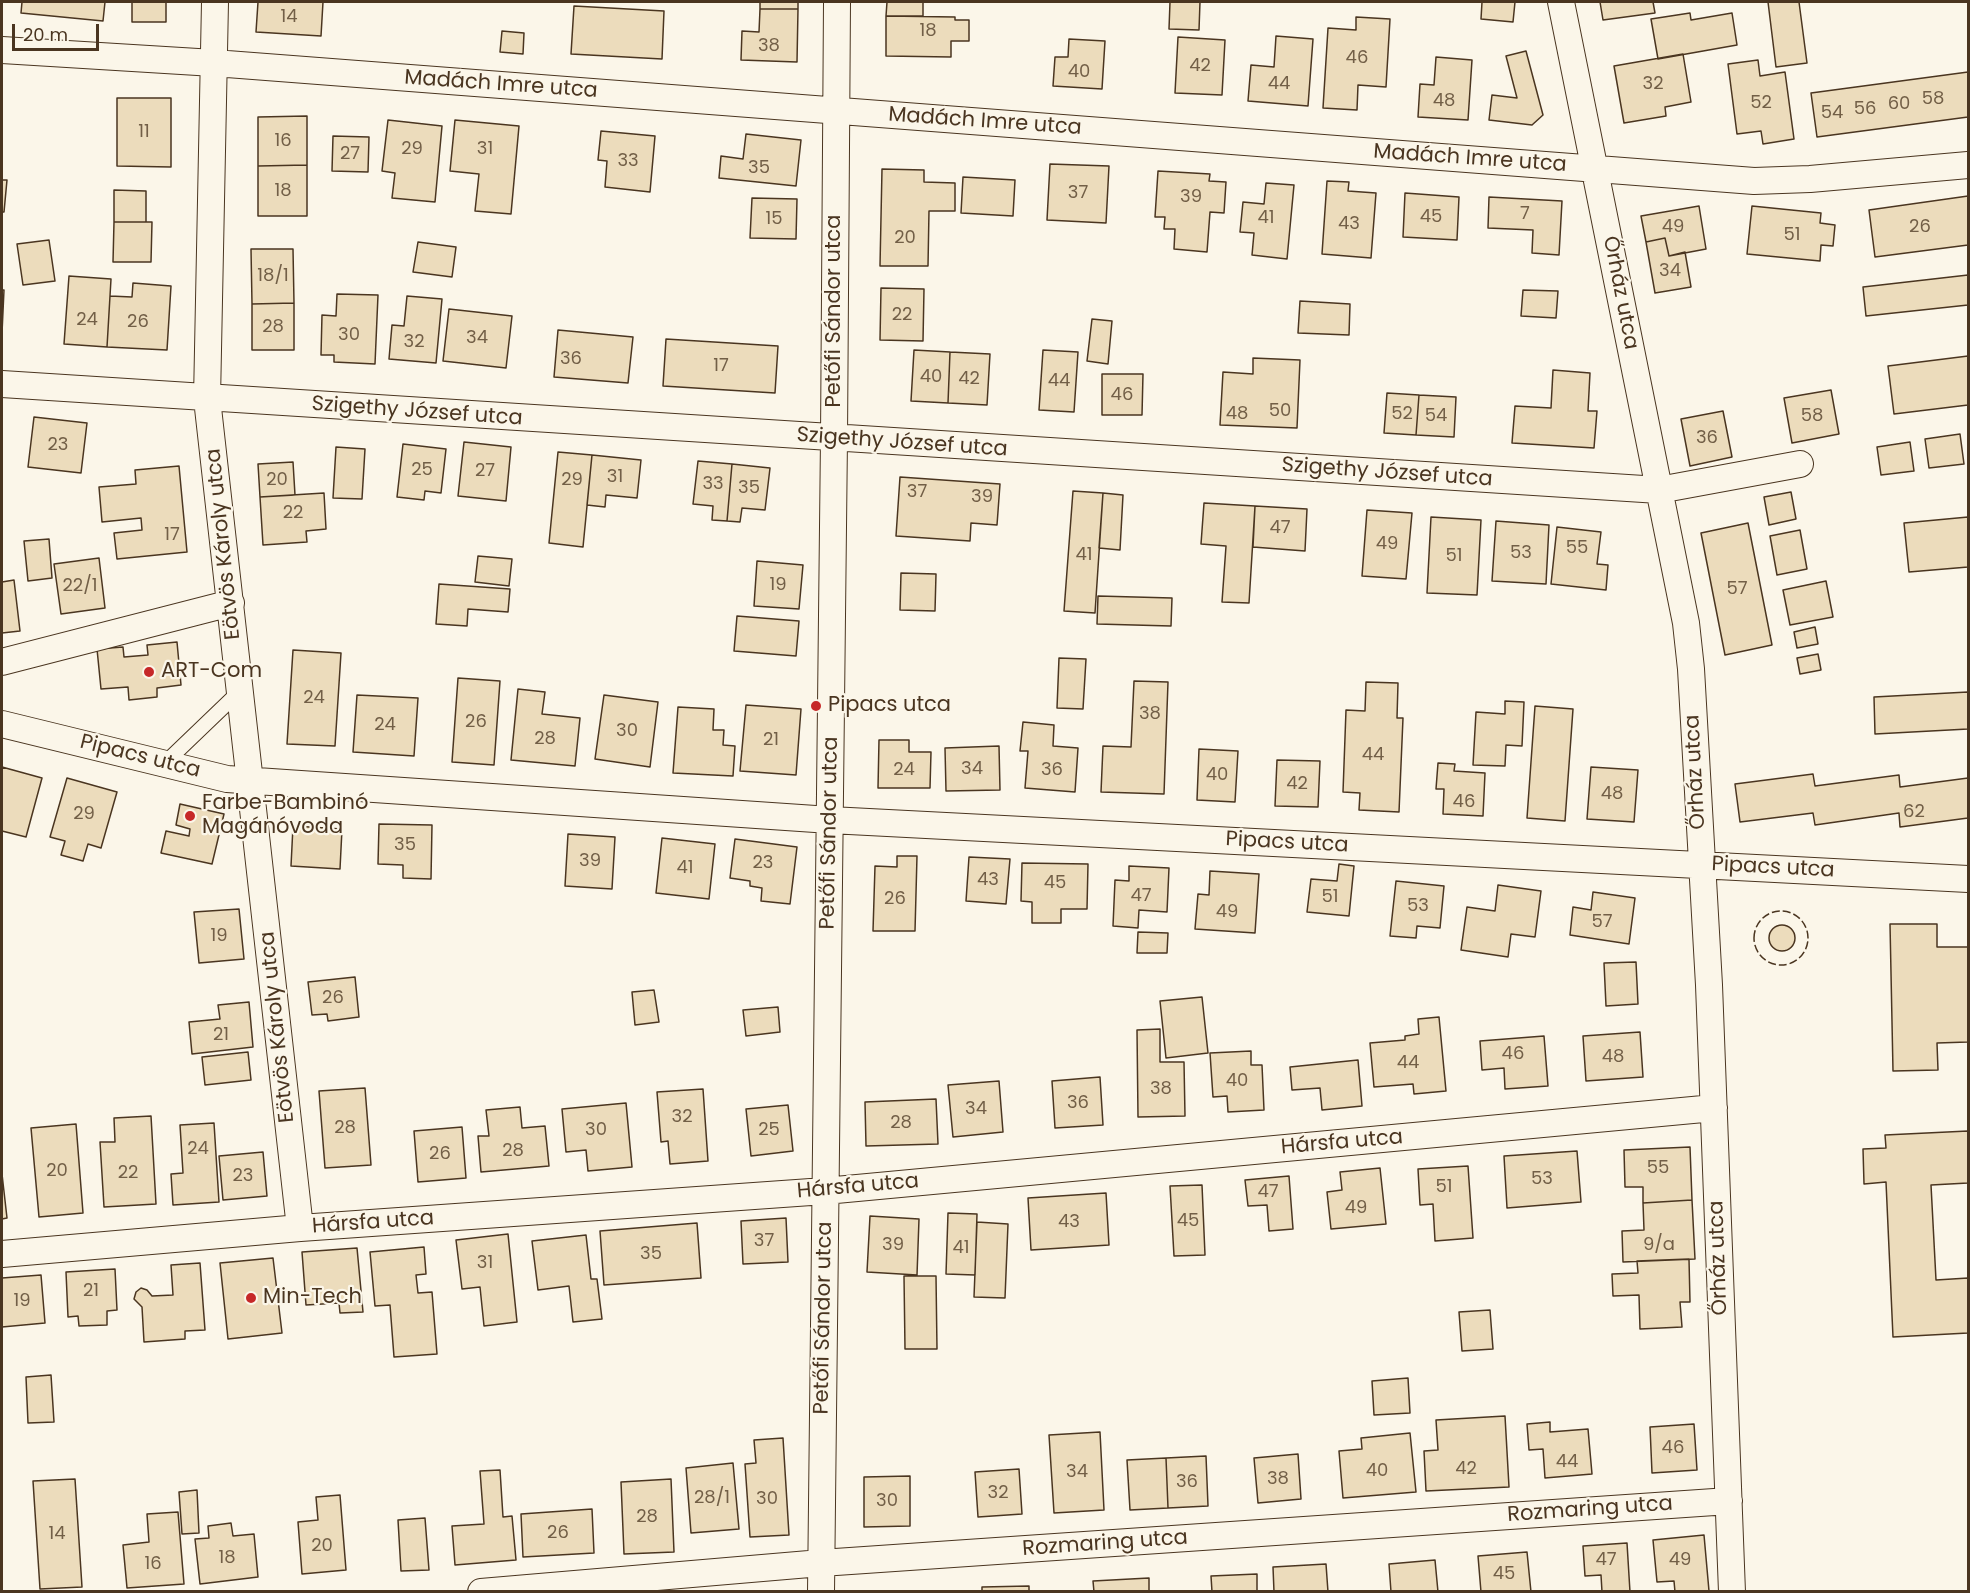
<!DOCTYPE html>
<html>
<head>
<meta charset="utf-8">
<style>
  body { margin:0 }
  #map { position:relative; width:1970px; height:1593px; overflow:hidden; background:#fbf6e9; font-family:Poppins,sans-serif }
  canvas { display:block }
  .frame { position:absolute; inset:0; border:3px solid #4a3520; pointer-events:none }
  .scale { position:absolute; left:12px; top:24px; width:87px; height:27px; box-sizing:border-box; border:3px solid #4a3520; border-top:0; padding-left:8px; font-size:18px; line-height:21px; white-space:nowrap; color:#4a3520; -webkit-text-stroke:4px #fbf6e9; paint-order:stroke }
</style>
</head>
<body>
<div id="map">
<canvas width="1970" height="1593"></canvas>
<div class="frame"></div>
<div class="scale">20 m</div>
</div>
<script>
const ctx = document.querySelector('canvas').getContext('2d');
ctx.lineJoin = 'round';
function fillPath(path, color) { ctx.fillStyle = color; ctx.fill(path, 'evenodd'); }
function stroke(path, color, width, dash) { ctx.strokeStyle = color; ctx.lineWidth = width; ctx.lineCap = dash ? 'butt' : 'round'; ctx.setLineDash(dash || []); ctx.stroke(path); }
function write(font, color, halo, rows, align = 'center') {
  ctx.font = font + ' Poppins,sans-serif'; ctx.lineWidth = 4.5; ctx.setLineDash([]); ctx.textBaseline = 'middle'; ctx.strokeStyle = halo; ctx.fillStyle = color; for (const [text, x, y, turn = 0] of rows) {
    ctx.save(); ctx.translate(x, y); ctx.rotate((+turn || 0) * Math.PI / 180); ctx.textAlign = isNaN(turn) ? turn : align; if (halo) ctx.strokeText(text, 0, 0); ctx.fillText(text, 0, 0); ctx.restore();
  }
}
const building = new Path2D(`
  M22,2H105L103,21L21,13Z
  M132,2H166V22H132Z
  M258,2H323L321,36L256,32Z
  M760,2H798V9H760Z
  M887,2H923V16H886Z
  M1170,2H1200L1199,30L1169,29Z
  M1482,2H1515L1513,22L1481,19Z
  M1600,2H1653L1655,13L1603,20Z
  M1768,2H1799L1807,63L1776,67Z
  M574,6L664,11L662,59L571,54Z
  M760,9H798L797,62L741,60L742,31L759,32Z
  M1690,13L1691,20L1732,13L1737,45L1658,59L1651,19Z
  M886,16L955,17V20H969V41H951V57L886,56Z
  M1356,17L1390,19L1386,87L1358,85L1357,110L1323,108L1328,28L1356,30Z
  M502,31L524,33L523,54L500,52Z
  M1276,36L1313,39L1308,106L1248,101L1251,65L1274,67Z
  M1178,37L1225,40L1222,95L1175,93Z
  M1069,39L1105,41L1102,89L1053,86L1055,57H1068Z
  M1526,51L1543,115L1532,125L1489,120L1492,95L1517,98L1506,56Z
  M1683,54L1691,102L1665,107L1666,116L1624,123L1614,66Z
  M1436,57L1472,60L1468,120L1418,117L1420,84L1434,85Z
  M1758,60L1760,76L1785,72L1794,139L1763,144L1761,131L1737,134L1728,64Z
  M1968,72V117L1817,137L1811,93Z
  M117,98H171V167L117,166Z
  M307,116V165L258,166V117Z
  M388,120L442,126L435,202L392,198L395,173L382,171Z
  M455,120L519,126L511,214L475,211L479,174L450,171Z
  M601,131L655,136L650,192L605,187L607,161L598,160Z
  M746,134L801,140L796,186L719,178L721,156L743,159Z
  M333,136L369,137L368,172L332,171Z
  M1050,164L1109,166L1106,223L1047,220Z
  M307,165V216H258V166Z
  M882,169L924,170V182L955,183V211H929L928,266H880Z
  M1158,171L1210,174L1209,181L1226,182L1224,213L1210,212L1207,252L1174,249L1175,229H1164L1165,217H1155Z
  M963,177L1015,180L1013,216L961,213Z
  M2,180H7L4,212H2Z
  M1327,181L1349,182L1348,191L1376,193L1371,258L1322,254Z
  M1266,183L1294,185L1287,259L1252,255L1254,233L1240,232L1243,202L1264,204Z
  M114,190L146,191V222H114Z
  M1405,193L1459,197L1457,240L1403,237Z
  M1968,196V245L1875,257L1869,210Z
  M1489,197L1562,201L1559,255L1532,253L1533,230L1488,228Z
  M752,198L797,199L796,239L750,238Z
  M1699,206L1706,249L1669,256L1665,238L1646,242L1641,216Z
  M1752,206L1821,213L1820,223L1835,225L1833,246L1821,245L1820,261L1747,254Z
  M114,222H152L151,262H113Z
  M1665,238L1669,256L1685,252L1691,287L1655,293L1646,242Z
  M49,240L55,281L23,285L17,244Z
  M418,242L456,247L452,277L413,272Z
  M251,249H293L294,303L252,304Z
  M1968,275V305L1866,316L1863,287Z
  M69,276L111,279L107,347L64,344Z
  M133,283L171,286L167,350L107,347L110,296L132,297Z
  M881,288L924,289L923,341L880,340Z
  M2,290H4L2,333Z
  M1523,290L1558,291L1556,318L1521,316Z
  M337,294L378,295L375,364L334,362V355H321L322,315L336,316Z
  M407,296L442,299L436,363L389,359L392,325L404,326Z
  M1300,301L1350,304L1349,335L1298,333Z
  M294,303V350H252V304Z
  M449,309L512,316L506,368L443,361Z
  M1092,319L1112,321L1108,364L1087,361Z
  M558,330L633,337L628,383L554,377Z
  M666,339L778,346L775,393L663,386Z
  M914,350L950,352L948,403L911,401Z
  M1043,350L1078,352L1074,412L1039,410Z
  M950,352L990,354L987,405L948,403Z
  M1968,356V405L1894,414L1888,366Z
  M1253,358L1300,360L1297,428L1220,425L1223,372L1253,374Z
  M1553,370L1590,373L1588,411H1597L1594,448L1512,443L1515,406L1551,408Z
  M1102,374H1143L1142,415H1102Z
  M1831,390L1839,434L1792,443L1784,398Z
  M1387,393L1419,395L1416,435L1384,433Z
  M1419,395L1456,397L1454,437L1416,435Z
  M1723,411L1732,457L1690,466L1681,419Z
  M34,417L87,423L81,473L28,467Z
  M1960,434L1964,464L1929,468L1925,439Z
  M464,442L511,447L506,501L458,496Z
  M1910,442L1914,471L1881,475L1877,447Z
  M403,444L446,449L441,493L425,491L424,500L397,497Z
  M336,447L365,449L362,499L333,498Z
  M558,452L592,455L583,547L549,543Z
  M592,455L641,460L637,498L606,495L605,507L587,505Z
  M698,461L732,464L727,521L712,520L713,506L693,504Z
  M293,462L295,495L260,497L258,464Z
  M732,464L770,468L765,510L742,508L740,522L727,521Z
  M179,466L187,552L117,559L114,533L142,530L141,518L102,522L99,487L136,484L135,470Z
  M900,477L1000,484L997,525L971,523L970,541L896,536Z
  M1073,491L1103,493L1095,613L1064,611Z
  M1791,492L1796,519L1769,525L1764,497Z
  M324,493L326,529L306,531L307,542L263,545L260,497Z
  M1103,493L1123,495L1120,550L1099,548Z
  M1204,503L1255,506L1249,603L1222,602L1226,546L1201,544Z
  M1255,506L1307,509L1305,551L1253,547Z
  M1367,510L1412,513L1406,579L1362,576Z
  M1431,517L1481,520L1477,595L1427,593Z
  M1968,517V567L1909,572L1904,523Z
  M1496,521L1549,525L1546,584L1492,581Z
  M1748,523L1772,645L1725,655L1701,533Z
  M1557,527L1601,532L1597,564L1608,565L1606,590L1551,584Z
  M1800,530L1807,569L1777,575L1770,536Z
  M49,539L52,578L28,581L24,541Z
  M478,556L512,559L509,586L475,582Z
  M99,558L105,608L61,614L54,564Z
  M757,561L803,565L799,609L754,606Z
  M901,573L936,574L935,611L900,610Z
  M14,580L20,631L2,633V582Z
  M1826,581L1833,617L1790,625L1783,590Z
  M439,584L510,589L508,612L468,609L467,626L436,624Z
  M1098,596L1172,598L1171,626L1097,624Z
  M737,616L799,621L796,656L734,651Z
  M1815,627L1818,644L1797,648L1794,632Z
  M177,642L181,685L157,688V697L129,700L128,687L101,689L97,649L123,647L124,657L148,655L147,645Z
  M293,650L341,653L335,746L287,744Z
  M1818,654L1821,670L1800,674L1797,658Z
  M1059,658L1086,659L1083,709L1057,708Z
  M458,678L500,681L494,765L452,762Z
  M1134,681L1168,682L1164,794L1101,792L1103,746L1131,747Z
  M1366,682L1398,683L1397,718H1403L1399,812L1359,810L1360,793L1343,792L1346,710L1365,711Z
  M518,689L545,692L542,714L580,718L575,766L511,760Z
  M1968,692V729L1875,734L1874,697Z
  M357,695L418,698L414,756L353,752Z
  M604,695L658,702L650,767L595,759Z
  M1505,701L1524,702L1522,746L1506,745L1505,766L1473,765L1476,712L1505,714Z
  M746,705L801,709L796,775L740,771Z
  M1535,706L1573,709L1565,821L1527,818Z
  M678,707L714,709L713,730H724L723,745L735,746L733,776L673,773Z
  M1023,722L1054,725L1053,746L1078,748L1075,792L1025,788L1028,751H1020Z
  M879,740H909V752H931L930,788H878Z
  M999,746L1000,790L946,791L945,748Z
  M1199,749L1238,751L1235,802L1197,800Z
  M1277,760L1320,761L1318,807L1275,806Z
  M1438,763L1455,764L1454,771L1485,773L1483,816L1443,814L1444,789H1436Z
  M2,767L42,778L26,837L2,831Z
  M1591,767L1638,770L1634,822L1587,819Z
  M1813,774L1815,786L1899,775L1900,787L1968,778V818L1900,827L1899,813L1815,825L1813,813L1740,822L1735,784Z
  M67,778L117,792L101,848L88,844L83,861L61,855L65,841L50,837Z
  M180,804L224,814L212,864L161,853L166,831L189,836L190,829L176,825Z
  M379,824L432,825L431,879L403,878V865L378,864Z
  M293,826L342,829L340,869L291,866Z
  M568,834L615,837L612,889L565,886Z
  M662,838L715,844L709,899L656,893Z
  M735,839L797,847L790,904L761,901L762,888L750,886V881L730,878Z
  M897,856H917L915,931H873L875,866L897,867Z
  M969,857L1010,859L1006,904L966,901Z
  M1022,863L1088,864L1087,909H1061V923H1032V902L1021,901Z
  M1339,864L1354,866L1349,916L1307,912L1311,879L1337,881Z
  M1129,866L1169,868L1167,912L1139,910L1138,928L1113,926L1115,880L1129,881Z
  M1210,871L1259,874L1255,933L1195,929L1198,894L1209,895Z
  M1396,881L1444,886L1440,928L1417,926L1416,938L1390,936Z
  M1498,885L1541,891L1535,937L1511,934L1508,957L1461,950L1467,907L1495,911Z
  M1593,892L1635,898L1629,944L1570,935L1573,907L1591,910Z
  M239,909L244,959L199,963L194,912Z
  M1890,924H1937V947H1968V1042L1937,1043L1938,1070L1893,1071Z
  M1769 938a13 13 0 1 1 26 0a13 13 0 1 1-26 0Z
  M1138,932L1168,933L1167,953H1137Z
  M1636,962L1638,1004L1606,1006L1604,963Z
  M355,977L359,1017L328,1021L327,1014L312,1015L308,982Z
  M654,990L659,1022L635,1025L632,992Z
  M1202,997L1208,1053L1166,1058L1160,1001Z
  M249,1002L253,1047L192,1054L189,1022L220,1019L218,1005Z
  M778,1007L780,1032L746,1036L743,1010Z
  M1439,1017L1446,1091L1414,1094L1413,1084L1374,1087L1370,1043L1405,1040V1036L1419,1034L1418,1019Z
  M1160,1029V1062H1184L1185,1116L1138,1117L1137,1030Z
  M1640,1032L1643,1077L1586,1081L1583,1036Z
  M1544,1036L1548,1086L1505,1089L1504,1068L1482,1070L1480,1041Z
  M1251,1051V1065H1262L1264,1110L1228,1112L1227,1096L1213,1097L1210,1053Z
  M248,1052L251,1080L205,1085L202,1057Z
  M1358,1060L1362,1106L1322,1110L1320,1088L1292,1090L1290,1067Z
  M1100,1077L1103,1125L1055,1128L1052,1081Z
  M999,1081L1003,1132L953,1137L948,1085Z
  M365,1088L371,1165L325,1168L319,1091Z
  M703,1089L708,1161L670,1164L668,1141L661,1142L657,1092Z
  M936,1099L938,1144L866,1146L865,1102Z
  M626,1103L632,1167L588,1171L586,1150L566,1152L562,1109Z
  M788,1105L793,1151L751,1156L746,1109Z
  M520,1107L522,1128L545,1126L549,1166L481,1172L478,1136H489L486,1110Z
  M151,1116L156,1204L104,1207L100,1142H115L114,1118Z
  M214,1123L219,1202L173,1205L171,1174L183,1173L180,1125Z
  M76,1124L83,1213L39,1217L31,1128Z
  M462,1127L466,1178L418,1182L414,1131Z
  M1968,1131V1183L1931,1185L1936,1280L1968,1278V1333L1893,1337L1886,1182L1864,1184L1863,1149L1886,1148L1885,1135Z
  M1690,1147L1692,1200L1643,1203V1187H1625L1624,1150Z
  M1577,1151L1581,1202L1507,1208L1504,1156Z
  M263,1152L267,1196L223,1200L219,1156Z
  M1468,1166L1473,1238L1435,1241L1433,1204L1420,1205L1418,1169Z
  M1380,1168L1386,1224L1331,1229L1327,1192L1342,1190L1340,1172Z
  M2,1174L7,1218L2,1219Z
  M1289,1176L1293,1229L1269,1231L1267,1205L1248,1206L1245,1180Z
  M1202,1185L1205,1255L1174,1256L1170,1186Z
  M1106,1193L1109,1245L1031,1250L1028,1198Z
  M1692,1200L1695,1259L1623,1262L1622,1231L1644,1230L1643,1203Z
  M948,1213L977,1214L975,1275L946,1274Z
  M870,1216L919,1219L917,1275L867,1272Z
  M786,1218L788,1262L743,1264L741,1221Z
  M977,1222L1008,1224L1005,1298L974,1297Z
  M697,1223L701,1278L604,1285L600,1231Z
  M508,1234L517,1322L484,1326L480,1287L462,1289L456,1240Z
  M586,1235L591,1279H597L602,1319L573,1322L569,1286L538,1290L532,1241Z
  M424,1247L426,1274L416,1275L418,1293L432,1292L437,1354L394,1357L390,1305L375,1306L370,1252Z
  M357,1248L363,1312L340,1313L339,1303L306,1305L302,1252Z
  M273,1258L282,1333L228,1339L220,1263Z
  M1689,1259L1690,1302H1680L1682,1327L1640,1329L1639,1295L1613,1296L1612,1274L1638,1273L1637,1261Z
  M200,1263L205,1330L185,1331V1339L144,1342L142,1307L134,1299L136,1292L141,1288L147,1290L152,1296L173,1295L171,1265Z
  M115,1269L117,1310L107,1311V1325L79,1326L78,1316L68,1317L66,1272Z
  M41,1275L45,1323L2,1327V1278Z
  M904,1276H936L937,1349H905Z
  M1490,1310L1493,1349L1462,1351L1459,1312Z
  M51,1375L54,1422L28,1423L26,1377Z
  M1408,1378L1410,1413L1374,1415L1372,1381Z
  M1505,1416L1509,1487L1426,1491L1424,1451L1438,1450L1436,1420Z
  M1550,1422V1432L1588,1429L1592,1474L1545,1478L1543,1449L1529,1450L1527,1424Z
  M1694,1424L1697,1470L1652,1473L1650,1427Z
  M1100,1432L1104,1510L1054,1513L1049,1435Z
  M1410,1433L1416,1492L1343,1498L1339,1451L1362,1449L1361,1438Z
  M783,1438L789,1535L750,1537L745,1464L756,1463L754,1440Z
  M1298,1454L1301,1499L1258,1503L1254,1458Z
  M1206,1456L1208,1506L1168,1508L1166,1458Z
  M1166,1458L1168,1508L1130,1510L1127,1460Z
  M733,1463L739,1529L691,1533L686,1468Z
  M1019,1469L1022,1514L978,1517L975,1472Z
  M500,1470L503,1517L512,1516L516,1560L455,1565L452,1526L484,1524L480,1471Z
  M910,1476V1526L864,1527V1477Z
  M75,1479L82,1587L40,1589L33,1481Z
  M671,1479L674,1552L624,1554L621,1482Z
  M197,1490L199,1533L182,1534L179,1492Z
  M340,1495L346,1570L302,1574L298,1522L318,1520L316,1497Z
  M592,1509L594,1553L523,1557L521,1514Z
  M178,1512L184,1584L127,1588L123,1545L149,1542L147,1514Z
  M425,1518L429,1570L401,1571L398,1520Z
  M231,1523L233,1536L254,1534L258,1577L200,1584L195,1539L209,1538L208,1526Z
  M1704,1535L1709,1591L1675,1592L1674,1581L1657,1582L1653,1540Z
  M1627,1543L1630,1592H1602L1601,1575L1585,1576L1583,1546Z
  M1527,1552L1531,1592H1481L1478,1556Z
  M1435,1560L1438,1592H1391L1389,1564Z
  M1326,1564L1328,1592H1274L1273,1567Z
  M1257,1574V1592H1212L1211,1576Z
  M1149,1578V1592H1094L1093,1581Z
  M1029,1586V1592H982V1587Z`);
const lane = new Path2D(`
  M165,763L240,691`);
const street = new Path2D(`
  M215,2L207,399L300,1228
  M1561,2L1686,623L1691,669L1709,985L1732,1592
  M2,50L214,63L1754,181L1810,179L1968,165
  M2,384L1659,490L1800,464
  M2,662L231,603
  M2,724L227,779L830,820L1968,879
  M2,1254L300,1228L825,1191L1714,1108
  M481,1592L821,1563L1729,1501
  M821,1592L834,438L837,2`);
const fence = new Path2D(`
  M1754 938a27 27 0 1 1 54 0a27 27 0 1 1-54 0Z`);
const markers = [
  [149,672,6,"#c62828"],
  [816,706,6,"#c62828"],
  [190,816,6,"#c62828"],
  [251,1298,6,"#c62828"]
];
const numberNames = [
  ["14",289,17],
  ["18",928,31],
  ["38",769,46],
  ["46",1357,58],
  ["42",1200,66],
  ["40",1079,72],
  ["44",1279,84],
  ["32",1653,84],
  ["58",1933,99],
  ["48",1444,101],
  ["52",1761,103],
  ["60",1899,104],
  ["56",1865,109],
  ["54",1832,113],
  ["11",144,132],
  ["16",283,141],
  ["29",412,149],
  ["31",485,149],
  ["27",350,154],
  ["33",628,161],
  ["35",759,168],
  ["18",283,191],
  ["37",1078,193],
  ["39",1191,197],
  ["7",1525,214],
  ["45",1431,217],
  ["41",1266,218],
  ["15",774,219],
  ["43",1349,224],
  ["49",1673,227],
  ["26",1920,227],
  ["51",1792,235],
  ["20",905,238],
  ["34",1670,271],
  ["18/1",273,276],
  ["22",902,315],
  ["24",87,320],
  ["26",138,322],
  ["28",273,327],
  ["30",349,335],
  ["34",477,338],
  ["32",414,342],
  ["36",571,359],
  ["17",721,366],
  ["40",931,377],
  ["42",969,379],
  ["44",1059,381],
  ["46",1122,395],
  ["50",1280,411],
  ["48",1237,414],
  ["52",1402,414],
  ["54",1436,416],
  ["58",1812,416],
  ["36",1707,438],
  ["23",58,445],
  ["25",422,470],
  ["27",485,471],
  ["31",615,477],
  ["20",277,480],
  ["29",572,480],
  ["33",713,484],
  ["35",749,488],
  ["37",917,492],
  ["39",982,497],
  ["22",293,513],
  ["47",1280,528],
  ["17",172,535],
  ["49",1387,544],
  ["55",1577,548],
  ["53",1521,553],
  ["41",1084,555],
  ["51",1454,556],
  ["19",778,585],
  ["22/1",80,586],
  ["57",1737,589],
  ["24",314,698],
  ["38",1150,714],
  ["26",476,722],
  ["24",385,725],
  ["30",627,731],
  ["28",545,739],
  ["21",771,740],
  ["44",1373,755],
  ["34",972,769],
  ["24",904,770],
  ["36",1052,770],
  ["40",1217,775],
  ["42",1297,784],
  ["48",1612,794],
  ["46",1464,802],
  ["62",1914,812],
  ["29",84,814],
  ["35",405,845],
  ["39",590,861],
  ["23",763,863],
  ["41",685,868],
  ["43",988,880],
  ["45",1055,883],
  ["47",1141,896],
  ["51",1330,897],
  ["26",895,899],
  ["53",1418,906],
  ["49",1227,912],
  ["57",1602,922],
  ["19",219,936],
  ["26",333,998],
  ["21",221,1035],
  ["46",1513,1054],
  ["48",1613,1057],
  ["44",1408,1063],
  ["40",1237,1081],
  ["38",1161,1089],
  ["36",1078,1103],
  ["34",976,1109],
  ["32",682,1117],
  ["28",901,1123],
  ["28",345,1128],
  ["30",596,1130],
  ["25",769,1130],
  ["24",198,1149],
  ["28",513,1151],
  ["26",440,1154],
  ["55",1658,1168],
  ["20",57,1171],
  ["22",128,1173],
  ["23",243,1176],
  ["53",1542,1179],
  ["51",1444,1187],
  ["47",1268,1192],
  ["49",1356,1208],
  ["45",1188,1221],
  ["43",1069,1222],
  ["37",764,1241],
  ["39",893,1245],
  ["9/a",1659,1245],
  ["41",961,1248],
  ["35",651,1254],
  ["31",485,1263],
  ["21",91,1291],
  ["19",22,1301],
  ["46",1673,1448],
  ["44",1567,1462],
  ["42",1466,1469],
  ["40",1377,1471],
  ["34",1077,1472],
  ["38",1278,1479],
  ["36",1187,1482],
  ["32",998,1493],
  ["28/1",712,1498],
  ["30",767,1499],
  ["30",887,1501],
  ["28",647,1517],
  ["26",558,1533],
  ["14",57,1534],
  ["20",322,1546],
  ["18",227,1558],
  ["47",1606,1560],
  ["49",1680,1560],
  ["16",153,1564],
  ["45",1504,1574]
];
const streetNames = [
  ["Madách Imre utca",501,85,4],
  ["Madách Imre utca",985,122,4],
  ["Madách Imre utca",1470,159,4],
  ["Őrház utca",1620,293,79],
  ["Petőfi Sándor utca",835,311,-90],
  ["Szigethy József utca",417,412,4],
  ["Szigethy József utca",902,443,4],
  ["Szigethy József utca",1387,473,4],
  ["Eötvös Károly utca",224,544,-96],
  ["Pipacs utca",140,757,14],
  ["Őrház utca",1696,772,-93],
  ["Petőfi Sándor utca",830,833,-89],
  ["Pipacs utca",1287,843,3],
  ["Pipacs utca",1773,868,3],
  ["Eötvös Károly utca",278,1027,-96],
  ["Hársfa utca",1342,1143,-5],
  ["Hársfa utca",858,1187,-5],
  ["Hársfa utca",373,1223,-4],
  ["Őrház utca",1719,1258,-92],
  ["Petőfi Sándor utca",824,1318,-89],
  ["Rozmaring utca",1590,1510,-4],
  ["Rozmaring utca",1105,1544,-4]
];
const poiNames = [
  ["ART-Com",161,672],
  ["Pipacs utca",828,706],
  ["Farbe-Bambinó",202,804],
  ["Magánóvoda",202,828],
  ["Min-Tech",263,1298]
];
fillPath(building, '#ecdcbc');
stroke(building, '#4a3520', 1.5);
stroke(lane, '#4a3520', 16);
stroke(street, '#4a3520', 28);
stroke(lane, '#fbf6e9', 14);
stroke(street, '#fbf6e9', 26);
stroke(fence, '#4a3520', 1.5, [8, 3]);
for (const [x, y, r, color] of markers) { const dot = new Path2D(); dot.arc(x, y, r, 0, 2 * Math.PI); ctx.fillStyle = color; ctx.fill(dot); stroke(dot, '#fbf6e9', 2); }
write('18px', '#725f47', null, numberNames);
write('21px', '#4a3520', '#fbf6e9', streetNames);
write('21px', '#4a3520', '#fbf6e9', poiNames, 'left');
</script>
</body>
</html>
